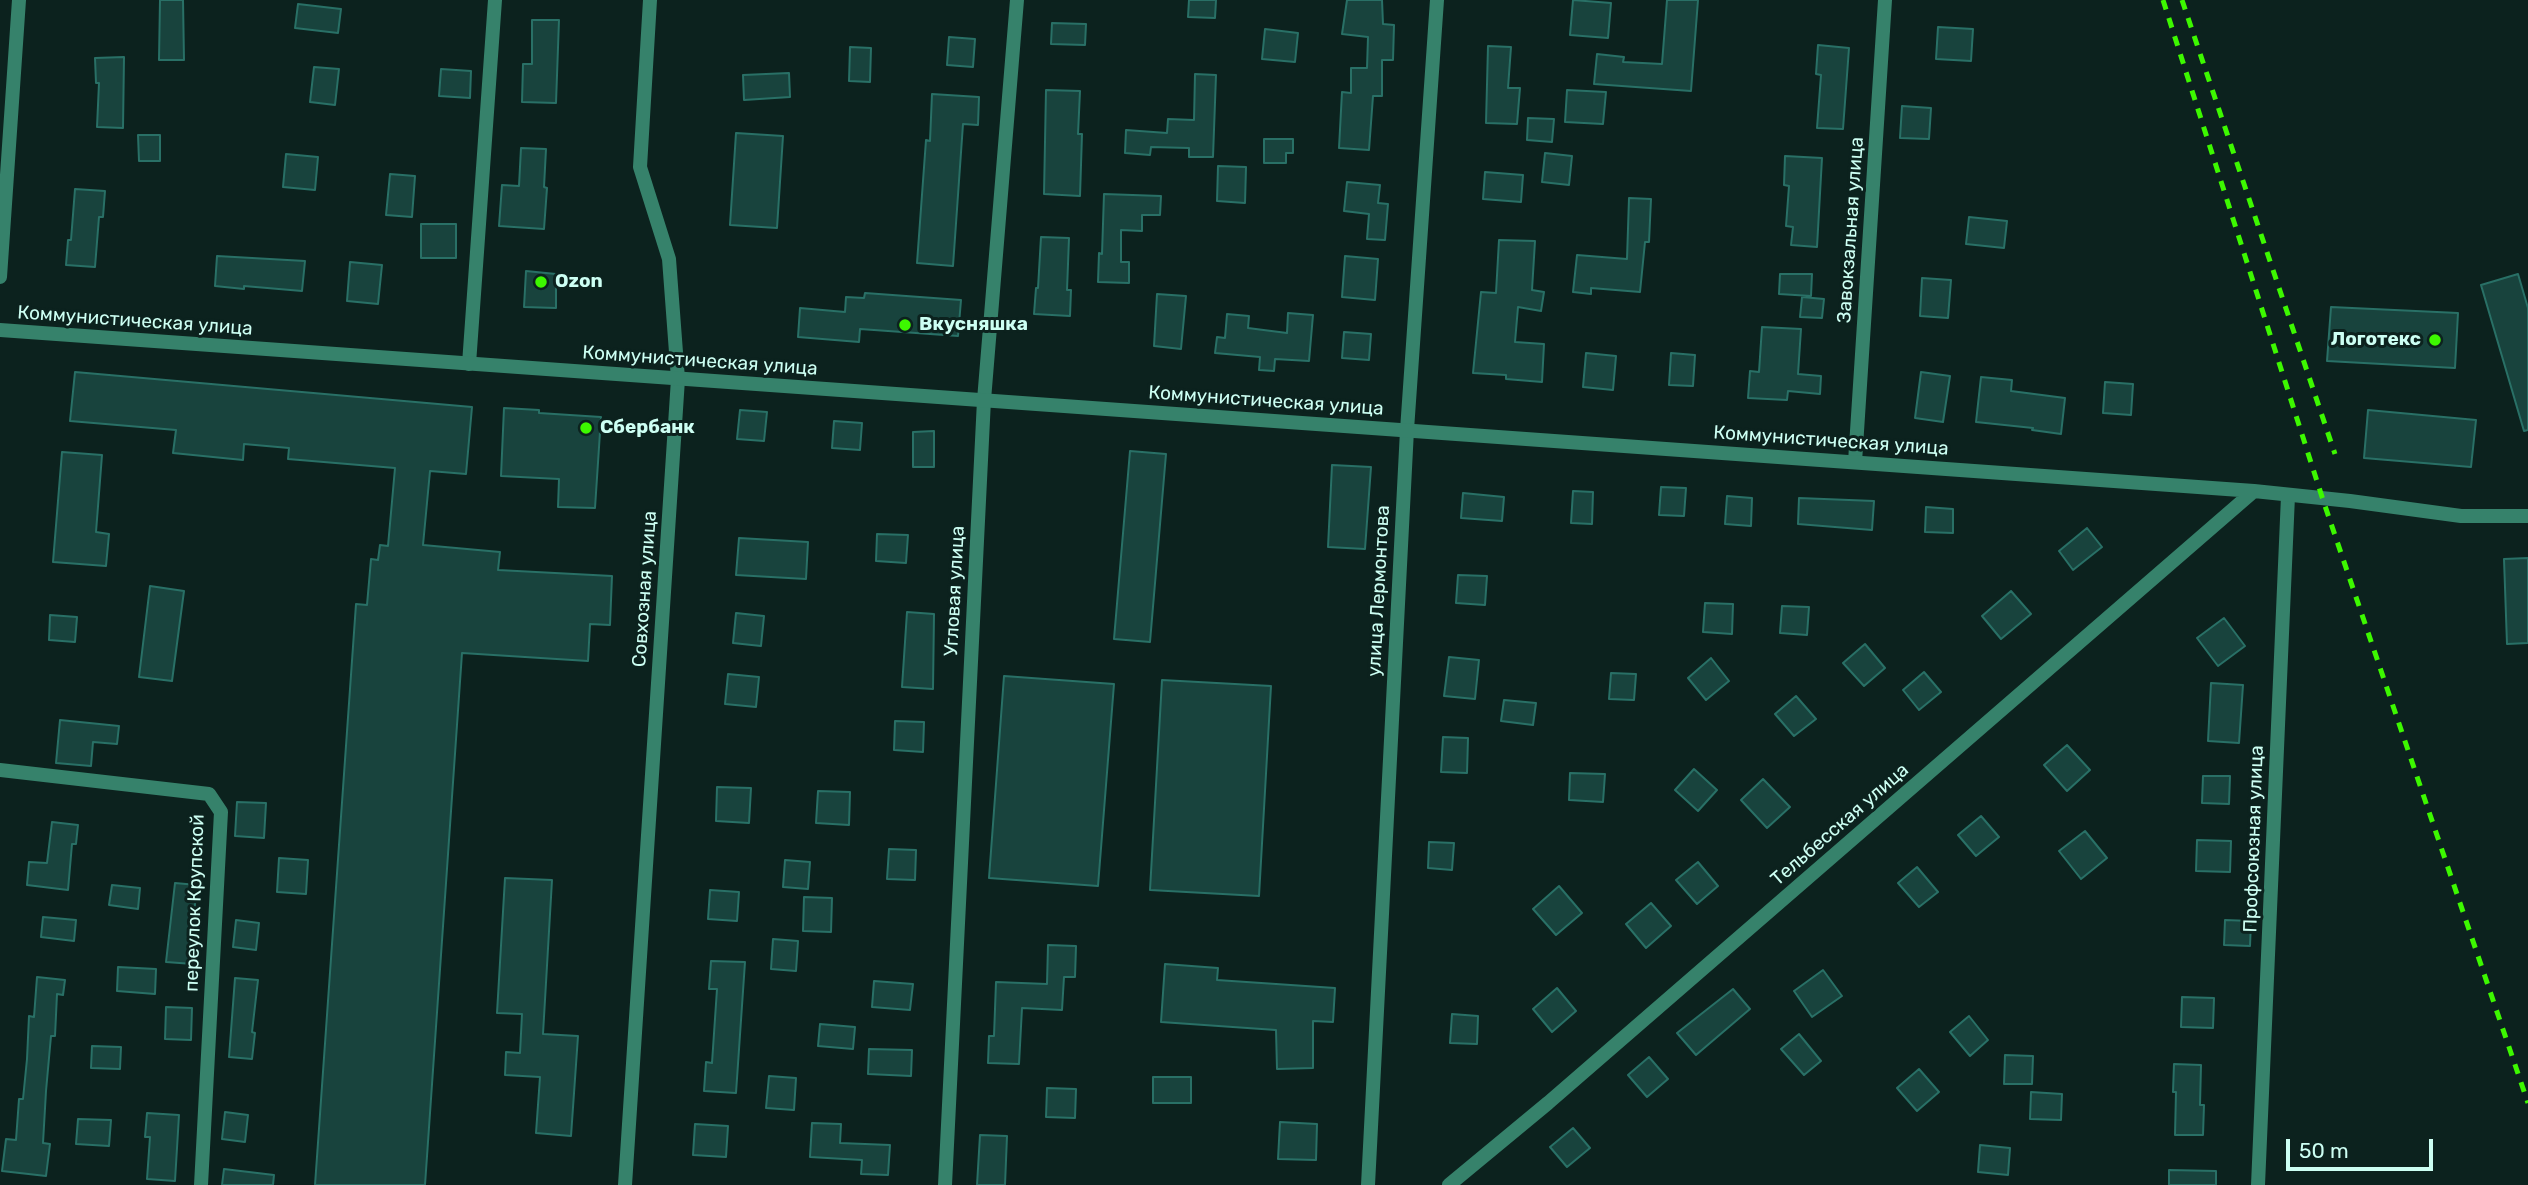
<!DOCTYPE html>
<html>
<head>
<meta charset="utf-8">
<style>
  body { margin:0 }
  #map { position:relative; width:2528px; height:1185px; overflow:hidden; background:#0c221e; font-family:Rubik,sans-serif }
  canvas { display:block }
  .scale { position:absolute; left:2286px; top:1139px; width:147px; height:32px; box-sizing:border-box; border:4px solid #cdfff3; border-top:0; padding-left:9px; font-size:21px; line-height:24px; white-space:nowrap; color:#cdfff3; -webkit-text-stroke:5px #0c221e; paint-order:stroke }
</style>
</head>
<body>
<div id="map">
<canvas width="2528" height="1185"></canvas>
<div class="scale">50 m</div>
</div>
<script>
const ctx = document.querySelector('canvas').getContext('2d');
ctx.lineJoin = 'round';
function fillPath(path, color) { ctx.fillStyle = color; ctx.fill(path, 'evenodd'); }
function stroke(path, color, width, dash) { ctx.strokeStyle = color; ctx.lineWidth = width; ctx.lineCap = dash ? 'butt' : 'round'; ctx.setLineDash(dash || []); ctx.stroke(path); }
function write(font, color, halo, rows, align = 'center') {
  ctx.font = font + ' Rubik,sans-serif'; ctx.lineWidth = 6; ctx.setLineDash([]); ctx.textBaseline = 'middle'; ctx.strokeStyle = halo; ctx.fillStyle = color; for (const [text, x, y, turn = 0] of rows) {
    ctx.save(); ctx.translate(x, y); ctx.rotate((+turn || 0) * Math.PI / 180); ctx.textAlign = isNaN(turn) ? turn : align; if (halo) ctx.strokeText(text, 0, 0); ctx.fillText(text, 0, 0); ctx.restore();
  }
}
const building = new Path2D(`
  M160,0H183L184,60H159Z
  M1189,0H1216L1215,18L1188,17Z
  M1347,0H1382L1383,24L1394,25L1393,60H1382V96H1373L1369,150L1339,148L1342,92L1351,93V68H1367L1368,37L1342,34Z
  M1573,0L1611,3L1608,38L1570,35Z
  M1667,0H1698L1691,91L1594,84L1597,54L1624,57L1623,62L1662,64Z
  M298,4L341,9L338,33L295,28Z
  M532,20H559L556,103L522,102L523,64H532Z
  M1052,23L1086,24L1085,45L1051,44Z
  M1938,27L1973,29L1971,61L1936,59Z
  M1265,29L1298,33L1295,62L1262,59Z
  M949,37L975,39L973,67L947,65Z
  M1818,45L1849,48L1843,129L1817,128L1821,75L1816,74Z
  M1488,46L1511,47L1508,88H1520L1517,124L1486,123Z
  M850,47L871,48L870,82L849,81Z
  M124,57L123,128L97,127L99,83H96L95,58Z
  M314,67L339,69L335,105L310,102Z
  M441,69L471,71L470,98L439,96Z
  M789,73L790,97L744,100L743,75Z
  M1195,74L1216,75L1213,157H1189V148L1151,147L1150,155L1125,153L1126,130L1167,133L1168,119L1194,120Z
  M1046,90L1080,91L1078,134H1082L1080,196L1044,194Z
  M1567,90L1606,92L1603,124L1565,122Z
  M932,94L979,97L978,125L963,124L953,266L917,263L926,140L930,141Z
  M1902,106L1931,108L1929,139L1900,138Z
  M1528,118L1554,119L1552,142L1527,140Z
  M736,133L783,136L777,228L730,225Z
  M138,135H160V161H139Z
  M1264,139H1293V153H1286V163H1264Z
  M521,148L546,149L544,187L547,188L544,229L499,226L502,185L519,186Z
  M1545,153L1572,156L1569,185L1542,182Z
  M286,154L318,157L315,190L283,187Z
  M1785,156L1822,158L1817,247L1791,245L1793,227L1786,226L1789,186L1784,185Z
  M1218,166L1246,167L1245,203L1217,201Z
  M1485,172L1523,175L1521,202L1483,199Z
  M390,174L415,176L412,217L386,215Z
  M1347,182L1380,185L1378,203L1388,204L1385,240L1367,239L1369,214L1344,211Z
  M75,189L105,191L103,217H99L95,267L66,265L68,240H71Z
  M1104,194L1161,196L1160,215H1142V231L1121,230V262H1129V283L1098,282L1099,253L1102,254Z
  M1629,198L1651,199L1649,242H1645L1640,292L1591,288V294L1573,292L1577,255L1627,259Z
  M1969,217L2007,221L2004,248L1966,244Z
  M421,224H456V258H421Z
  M1041,237L1069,238L1067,290H1071L1070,316L1034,314L1036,288H1038Z
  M1499,240L1535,241L1532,290L1544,292L1541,311L1518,307L1515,342L1544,344L1542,382L1506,379V375L1473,373L1481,292L1496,293Z
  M217,256L305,261L302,291L244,286V289L215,286Z
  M1345,256L1378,259L1375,300L1342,297Z
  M350,262L382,265L378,304L347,301Z
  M526,271L556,274V308L524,307Z
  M1780,274H1812L1811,296L1779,294Z
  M2518,274L2528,308V430L2524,431L2481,285Z
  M1922,278L1951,280L1948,318L1920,316Z
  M865,293L961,300L958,336L860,329L859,342L798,337L800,308L845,312L846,297L864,298Z
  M1157,294L1186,296L1181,349L1154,346Z
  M1802,297L1824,299L1822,318L1800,317Z
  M2331,307L2458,313L2455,368L2327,361Z
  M1288,313L1313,315L1309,361L1275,359L1274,371L1259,370L1260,357L1215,353L1217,337L1225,338L1227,314L1249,316L1248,328L1287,333Z
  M1762,327L1801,329L1798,374L1821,376L1820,394L1788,391L1787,400L1748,398L1750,371L1759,372Z
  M1344,332L1371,334L1369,360L1342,358Z
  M1586,353L1616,356L1613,390L1583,387Z
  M1671,353L1695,355L1693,386L1669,385Z
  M75,372L472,407L466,474L430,471L423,545L500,552L498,570L612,576L610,625L590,624L588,661L462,653L425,1185H315L356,604L367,605L371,559L378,560L380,545L388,546L395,468L288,459L289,448L244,444L243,460L173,453L176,430L70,421Z
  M1921,372L1950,376L1943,422L1915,418Z
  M1981,377L2012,380L2011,391L2065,398L2061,434L2032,430L2033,428L1976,422Z
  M2105,382L2133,384L2131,415L2103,413Z
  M504,408L539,410V413L601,417L595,508L558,507L559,479L501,476Z
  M740,410L767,412L764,441L737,439Z
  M2368,410L2476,420L2471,467L2364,458Z
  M834,421L862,423L860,450L832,448Z
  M934,431V467H913V432Z
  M1130,451L1166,454L1150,642L1114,639Z
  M62,452L102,455L96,532L109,534L106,566L53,562Z
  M1332,465L1371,467L1365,549L1328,547Z
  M1661,487L1686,488L1684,516L1659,515Z
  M1573,491L1593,492L1592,524L1571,523Z
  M1463,493L1504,497L1502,521L1461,518Z
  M1727,496L1752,498L1751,526L1725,524Z
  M1799,498L1874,501L1872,530L1798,524Z
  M1926,507L1953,509V533L1925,532Z
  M2087,528L2102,547L2073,570L2059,551Z
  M877,534L908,535L906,563L876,561Z
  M739,538L808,542L806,579L736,575Z
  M2528,558V643L2507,644L2504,559Z
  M1458,575L1487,576L1485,605L1456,603Z
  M150,586L184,591L172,681L139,677Z
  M2011,591L2031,614L2001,639L1982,616Z
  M1705,603L1733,604L1732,634L1703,632Z
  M1782,606L1809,607L1807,635L1780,633Z
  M907,612L934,614L933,689L902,687Z
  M736,613L764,616L761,646L733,643Z
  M50,615L77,617L75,642L49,640Z
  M2224,618L2245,646L2218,666L2197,638Z
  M1865,644L1885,668L1864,686L1843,663Z
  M1449,657L1479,660L1475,699L1444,696Z
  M1711,658L1729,681L1706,700L1688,678Z
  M1924,672L1941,692L1919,710L1903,690Z
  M1611,673L1636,674L1634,700L1609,699Z
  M728,674L759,677L756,707L725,704Z
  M1004,676L1114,684L1098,886L989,878Z
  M1162,680L1271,686L1259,896L1150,890Z
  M2211,683L2243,685L2239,743L2208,741Z
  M1796,696L1816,719L1794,736L1775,714Z
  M1504,700L1536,703L1533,725L1501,721Z
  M60,720L119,726L117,744L93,742L91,766L56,763Z
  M895,721L924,722L923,752L894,750Z
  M1443,737L1468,738L1467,773L1441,772Z
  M2067,745L2090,770L2067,791L2044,765Z
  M1694,769L1717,790L1698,811L1675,790Z
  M1570,773L1605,774L1603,802L1569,800Z
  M2203,776H2230L2229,804L2202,803Z
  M1763,779L1790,807L1767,828L1741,800Z
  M717,787L751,788L749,823L716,821Z
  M818,791L850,792L849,825L816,823Z
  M237,802L266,803L264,838L235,836Z
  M1981,816L1999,837L1976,856L1958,835Z
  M52,822L78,825L76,844H72L68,890L27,885L29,862L47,863Z
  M2085,831L2107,858L2081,879L2059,851Z
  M2197,840L2231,841L2230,872L2196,871Z
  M1429,842L1454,843L1452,870L1428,868Z
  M889,849L916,850L915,880L887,879Z
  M279,858L308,860L306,894L277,892Z
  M785,860L810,862L808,889L783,887Z
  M1698,862L1718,886L1697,904L1676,880Z
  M1917,867L1938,892L1919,907L1898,883Z
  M505,878L552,880L543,1034L578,1036L571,1136L536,1133L540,1077L505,1075L506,1052L520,1053L522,1014L497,1013Z
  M175,883L197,885L192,933H195L193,964L166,962Z
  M112,885L140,888L138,909L109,905Z
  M1559,886L1582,913L1556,935L1533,909Z
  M710,890L739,892L737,921L708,919Z
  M804,897L832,898L831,932L803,931Z
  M1651,903L1671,926L1646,948L1626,924Z
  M43,917L76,920L74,941L41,937Z
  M236,920L259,923L256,950L233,947Z
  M2225,920L2251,921L2250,946L2224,945Z
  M773,939L798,941L796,971L771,969Z
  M1048,945L1076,946L1075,977H1064L1062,1010L1022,1008L1019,1064L988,1063L989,1036H994L996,982L1047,984Z
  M711,961L745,962L736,1093L704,1091L706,1062L712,1063L717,989H709Z
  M1165,964L1218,968L1217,980L1335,988L1333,1022L1313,1021V1068L1277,1069L1276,1030L1161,1022Z
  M118,967L156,969L155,994L117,991Z
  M1823,970L1842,996L1812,1017L1794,991Z
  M37,977L65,980L63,995L57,994L55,1036H51L46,1091L43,1143L50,1144L46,1176L2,1171L6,1139L16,1140L19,1099H23L27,1059L29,1016L34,1017Z
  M235,978L258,980L252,1032L255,1033L252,1059L229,1057Z
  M874,981L913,984L910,1010L872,1007Z
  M1557,988L1576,1011L1552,1032L1533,1009Z
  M1733,989L1750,1009L1696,1055L1677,1033Z
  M2182,997L2214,998L2213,1028L2181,1027Z
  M166,1007L192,1008L191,1040L165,1039Z
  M1452,1014L1478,1016L1477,1044L1450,1043Z
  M1969,1016L1988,1040L1970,1056L1950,1032Z
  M820,1024L855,1027L853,1049L818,1046Z
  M1799,1034L1821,1061L1804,1075L1781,1049Z
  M92,1046L121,1047L120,1069L91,1068Z
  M869,1049L912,1050L911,1076L868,1074Z
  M2005,1055L2033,1056L2032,1084H2004Z
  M1649,1057L1668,1079L1647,1097L1628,1075Z
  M2174,1064L2201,1065L2200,1105H2204L2203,1135H2175L2176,1092H2173Z
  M1919,1069L1939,1092L1917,1111L1897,1088Z
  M769,1076L796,1078L794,1110L766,1108Z
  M1153,1077H1191V1103H1153Z
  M1047,1088L1076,1089L1075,1118L1046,1117Z
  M2031,1092L2062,1094L2061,1120L2030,1119Z
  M225,1112L248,1115L245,1142L222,1139Z
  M147,1113L179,1115L175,1181L147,1179L150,1137H145Z
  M78,1119L111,1120L109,1146L76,1144Z
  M1280,1122L1317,1124L1316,1160L1278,1159Z
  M812,1123L841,1124L840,1143L890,1145L888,1175L861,1174L862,1160L810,1157Z
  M695,1124L728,1126L726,1157L693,1155Z
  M1573,1128L1590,1148L1567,1167L1550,1147Z
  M980,1135L1007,1136L1005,1185H977Z
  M1980,1145L2010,1148L2008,1175L1978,1172Z
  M224,1169L274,1175L273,1185H222Z
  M2169,1170L2216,1171V1185H2169Z`);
const minor = new Path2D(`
  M0,277L19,0
  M469,364L495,0
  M1855,462L1885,0
  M0,770L209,794L221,812L201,1185
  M625,1185L678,379L669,259L640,167L650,0
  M945,1185L984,400L1017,0
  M1368,1185L1407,430L1437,0
  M2258,1185L2288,496`);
const tertiary = new Path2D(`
  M0,330L2254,491L2350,501L2461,516H2528
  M1449,1185L1548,1103L2254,491`);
const rail = new Path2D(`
  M2163,0L2323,500L2528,1103
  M2182,0L2335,454`);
const markers = [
  [541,282,7,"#3df800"],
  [905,325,7,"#3df800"],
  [2435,340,7,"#3df800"],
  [586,428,7,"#3df800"]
];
const streetNames = [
  ["Завокзальная улица",1851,230,-86],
  ["Коммунистическая улица",135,321,4],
  ["Коммунистическая улица",700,361,4],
  ["Коммунистическая улица",1266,401,4],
  ["Коммунистическая улица",1831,441,4],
  ["Совхозная улица",645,589,-86],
  ["Угловая улица",955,591,-87],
  ["улица Лермонтова",1379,591,-87],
  ["Тельбесская улица",1840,825,-41],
  ["Профсоюзная улица",2254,839,-88],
  ["переулок Крупской",195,903,-88]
];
const poiNames = [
  ["Ozon",555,282],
  ["Вкусняшка",919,325],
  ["Логотекс",2421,340,"right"],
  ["Сбербанк",600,428]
];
fillPath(building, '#18433d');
stroke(building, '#297066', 2);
stroke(minor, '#36826b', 14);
stroke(tertiary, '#36826b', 14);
stroke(rail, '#3df800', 5, [10, 9]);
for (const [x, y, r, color] of markers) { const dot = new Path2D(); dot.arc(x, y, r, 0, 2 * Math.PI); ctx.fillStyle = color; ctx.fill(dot); stroke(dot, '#0c221e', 2.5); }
write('19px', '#cdfff3', '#0c221e', streetNames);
write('bold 19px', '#cdfff3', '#0c221e', poiNames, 'left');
</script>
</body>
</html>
